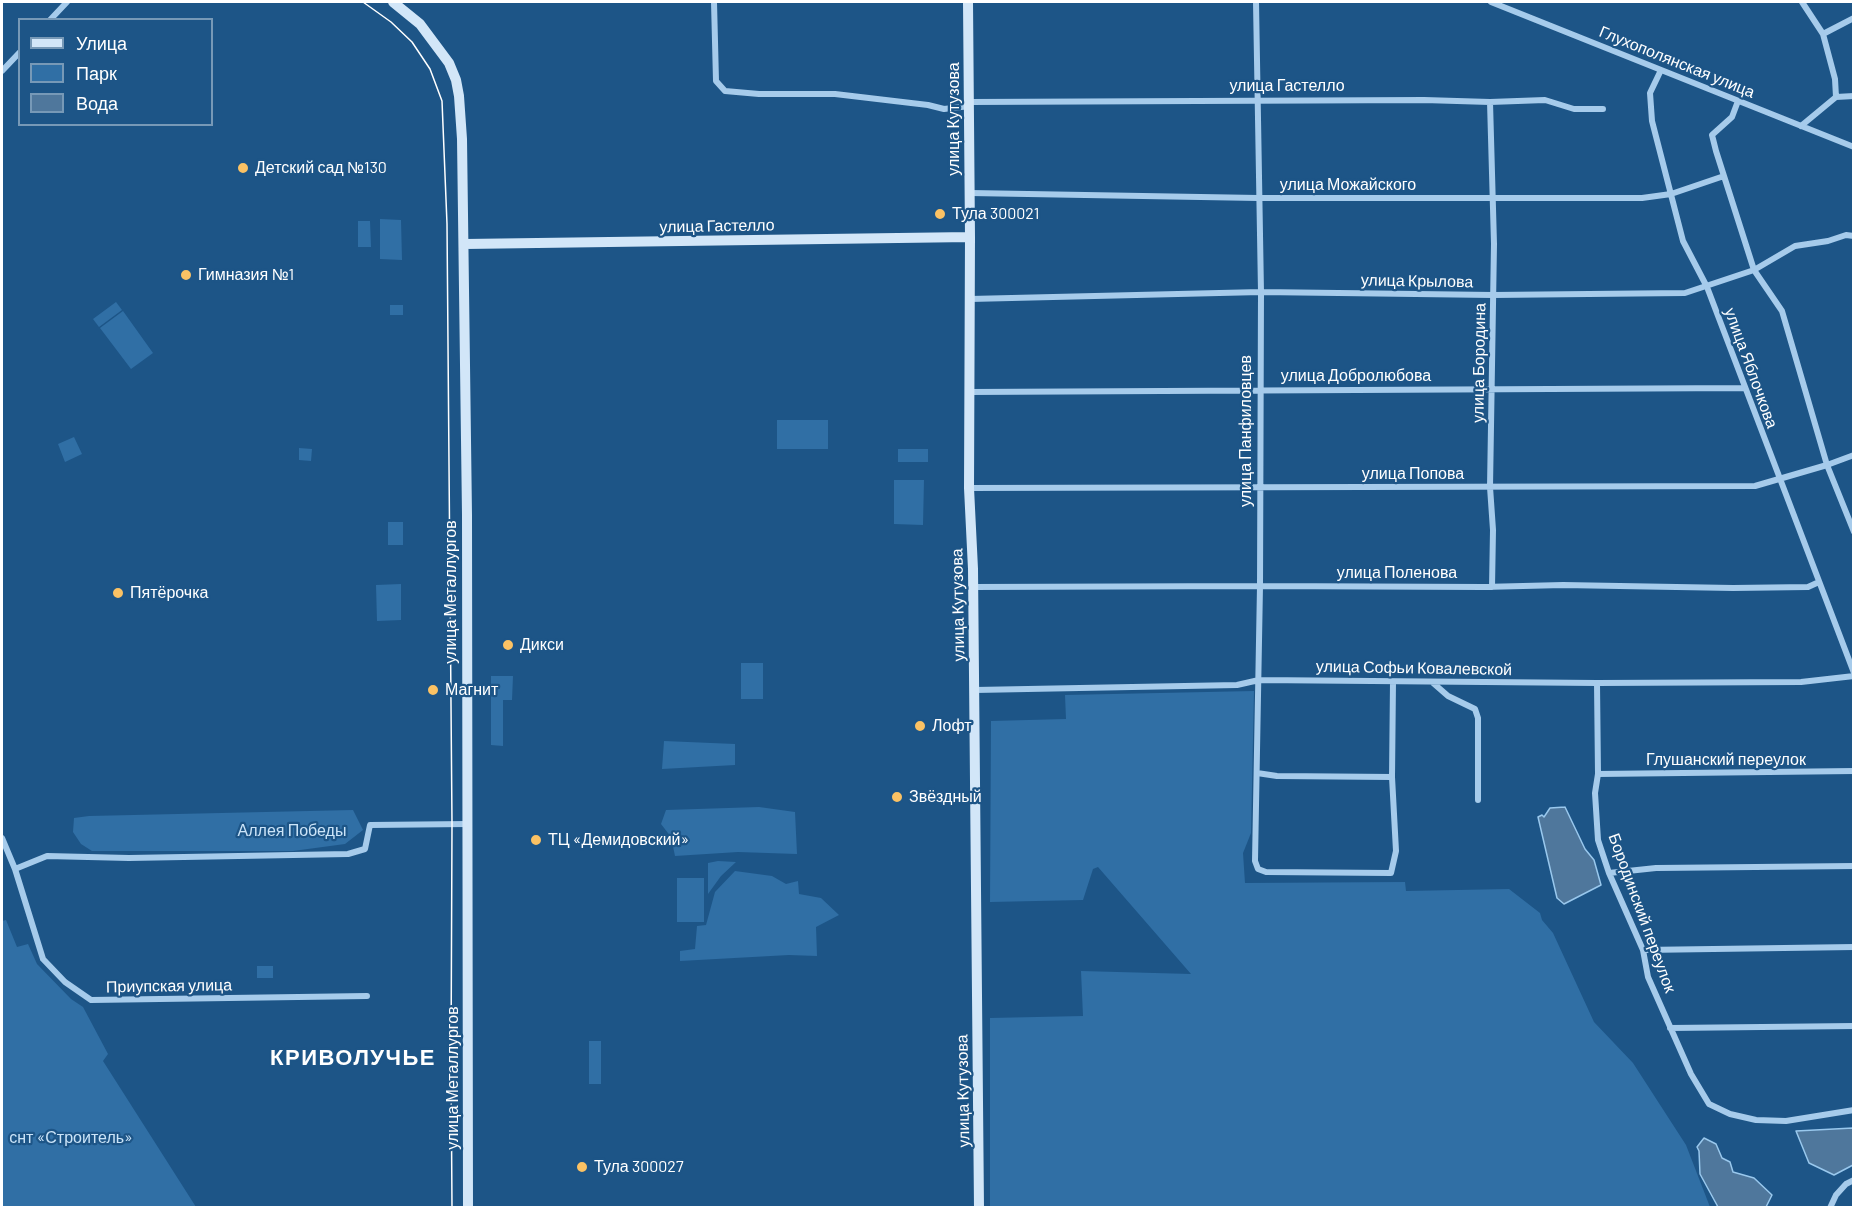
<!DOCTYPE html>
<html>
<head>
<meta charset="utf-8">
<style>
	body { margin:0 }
	#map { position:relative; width:1855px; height:1209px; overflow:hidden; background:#1d5587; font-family:Barlow,sans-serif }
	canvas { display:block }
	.frame { position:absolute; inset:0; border:3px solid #fff; pointer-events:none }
	.legend { position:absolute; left:18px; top:18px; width:195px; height:108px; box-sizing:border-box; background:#1d5587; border:2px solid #7799b7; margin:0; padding:8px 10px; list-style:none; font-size:18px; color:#fff }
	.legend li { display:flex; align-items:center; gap:12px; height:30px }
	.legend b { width:30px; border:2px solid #7799b7 }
</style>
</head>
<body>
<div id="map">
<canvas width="1855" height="1209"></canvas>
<div class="frame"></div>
<ul class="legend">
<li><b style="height:8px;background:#d2e6f8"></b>Улица</li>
<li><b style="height:16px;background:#306fa5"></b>Парк</li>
<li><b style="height:16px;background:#4f779c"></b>Вода</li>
</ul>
</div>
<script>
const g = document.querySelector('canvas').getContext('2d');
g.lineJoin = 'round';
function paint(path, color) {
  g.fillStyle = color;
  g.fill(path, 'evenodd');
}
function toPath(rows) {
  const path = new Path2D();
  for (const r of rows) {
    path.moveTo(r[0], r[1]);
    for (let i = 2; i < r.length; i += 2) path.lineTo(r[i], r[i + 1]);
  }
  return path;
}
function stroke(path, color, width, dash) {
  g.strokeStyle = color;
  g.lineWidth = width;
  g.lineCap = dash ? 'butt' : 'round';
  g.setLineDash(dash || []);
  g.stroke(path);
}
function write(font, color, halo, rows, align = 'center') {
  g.font = font + ' Barlow,sans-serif';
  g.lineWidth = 4.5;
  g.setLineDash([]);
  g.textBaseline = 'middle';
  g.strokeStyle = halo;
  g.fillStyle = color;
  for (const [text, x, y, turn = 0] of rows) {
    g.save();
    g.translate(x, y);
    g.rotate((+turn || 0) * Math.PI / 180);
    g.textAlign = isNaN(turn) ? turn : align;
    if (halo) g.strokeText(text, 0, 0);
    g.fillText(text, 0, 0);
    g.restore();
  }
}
const green = toPath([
	[380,219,401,220,402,260,380,259],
	[358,221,370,221,371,247,358,247],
	[116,302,122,310,99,327,93,319],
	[390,305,403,305,403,315,390,315],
	[123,311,153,353,131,369,100,328],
	[777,420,828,420,828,449,777,449],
	[74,437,82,454,65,462,58,444],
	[299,448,312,449,311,461,299,460],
	[898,449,928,449,928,462,898,462],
	[894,480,924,480,923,525,894,524],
	[388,522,403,522,403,545,388,545],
	[401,584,401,620,377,621,376,585],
	[741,663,763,663,763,699,741,699],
	[491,676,513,676,512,700,503,700,503,746,491,745],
	[1254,691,1251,833,1243,853,1245,883,1405,882,1406,891,1509,889,1540,913,1542,920,1553,933,1594,1022,1633,1063,1686,1145,1710,1207,990,1207,990,1018,1083,1016,1081,971,1191,974,1098,867,1093,869,1083,900,990,902,991,721,1066,719,1065,695],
	[664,741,735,744,735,765,662,769],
	[759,807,795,812,797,854,738,852,675,856,671,837,661,824,666,810],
	[353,810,363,830,345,844,293,851,92,851,81,844,73,832,74,818,89,816],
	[718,861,736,862,721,876,708,894,708,863],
	[735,871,772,876,786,884,798,881,799,894,821,898,839,915,816,927,817,956,789,955,680,961,680,951,695,949,697,926,706,925,715,892],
	[677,878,704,878,704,922,677,922],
	[6,920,17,947,28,944,37,964,71,999,83,1007,108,1054,103,1061,196,1207,2,1207,2,921],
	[257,966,273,966,273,978,257,978],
	[589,1041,601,1041,601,1084,589,1084]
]);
const water = toPath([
	[1565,807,1585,849,1594,860,1601,885,1564,904,1557,898,1538,817,1542,815,1544,817,1550,808,1565,807],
	[1853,1128,1853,1165,1834,1175,1809,1163,1796,1131,1853,1128],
	[1704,1138,1716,1144,1722,1158,1730,1162,1733,1172,1754,1178,1772,1195,1766,1207,1718,1207,1700,1174,1699,1151,1697,1147,1704,1138]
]);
const street = toPath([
	[714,2,716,81,725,91,759,94,835,94,928,105,944,109,970,106],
	[1256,2,1261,292,1260,586,1255,861,1258,869,1266,872,1391,873,1396,851,1392,777,1393,682],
	[1491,2,1854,147],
	[1802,2,1823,34,1835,79,1836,97],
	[50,20,67,2],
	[1823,34,1854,18],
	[1661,70,1650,93,1652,121,1683,241,1707,287,1854,673],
	[2,71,20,52],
	[1738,101,1732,117,1712,135,1716,151,1754,270,1782,311,1827,465,1854,532],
	[970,102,1424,100,1490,102,1545,100,1574,109,1603,109],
	[1490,102,1494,244,1490,487,1493,530,1492,587],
	[1801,126,1836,97,1854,96],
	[970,193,1258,198,1642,198,1671,194,1724,176],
	[970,299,1261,292,1493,295,1685,293,1754,270,1795,246,1828,241,1846,235,1854,236],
	[969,392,1744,388],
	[969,488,1755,486,1827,465,1854,455],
	[973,587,1260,586,1483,587,1563,585,1733,588,1808,587,1819,582],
	[1432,682,1448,696,1475,709,1478,718,1478,800],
	[1597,683,1598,774,1595,793,1598,840,1609,873,1643,950,1648,977,1691,1074,1709,1104,1730,1114,1756,1120,1786,1121,1854,1110],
	[975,690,1237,685,1259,680,1597,683,1801,682,1854,676],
	[1257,773,1277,776,1392,777],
	[1598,774,1854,771],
	[2,838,15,869,43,959,65,982,91,1000,367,996],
	[15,869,47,856,129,858,348,854,365,849,370,825,468,824],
	[1609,873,1656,868,1854,866],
	[1643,950,1854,947],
	[1670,1028,1854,1026],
	[1830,1208,1836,1195,1846,1184,1854,1180]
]);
const secondary = toPath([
	[393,2,420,24,449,63,456,80,459,96,462,139,467,515,468,1208],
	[968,2,970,237,969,488,973,569,979,1208],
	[465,244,970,237]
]);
const tram = toPath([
	[363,2,391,22,412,42,430,69,442,101,447,224,452,824,451,1059,452,1208]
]);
const markers = [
	[243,168,6,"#fbc264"],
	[940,214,6,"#fbc264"],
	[186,275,6,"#fbc264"],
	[118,593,6,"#fbc264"],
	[508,645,6,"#fbc264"],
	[433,690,6,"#fbc264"],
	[920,726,6,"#fbc264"],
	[897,797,6,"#fbc264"],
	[536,840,6,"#fbc264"],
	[582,1167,6,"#fbc264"]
];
const streetNames = [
	["Глухополянская улица",1677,62,22],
	["улица Гастелло",1287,86],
	["улица Кутузова",954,119,-90],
	["улица Можайского",1348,185],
	["улица Гастелло",717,226,-1],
	["улица Крылова",1417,281,1],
	["улица Бородина",1479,363,-89],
	["улица Яблочкова",1751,368,70],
	["улица Добролюбова",1356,376],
	["улица Панфиловцев",1246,431,-90],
	["улица Попова",1413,474],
	["улица Поленова",1397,573],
	["улица Металлургов",451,592,-90],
	["улица Кутузова",958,605,-91],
	["улица Софьи Ковалевской",1414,668,1],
	["Глушанский переулок",1726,760],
	["Бородинский переулок",1642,913,70],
	["Приупская улица",169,986,-1],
	["улица Металлургов",453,1078,-90],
	["улица Кутузова",963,1091,-91]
];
const poiNames = [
	["Детский сад №130",255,168],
	["Тула 300021",952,214],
	["Гимназия №1",198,275],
	["Пятёрочка",130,593],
	["Дикси",520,645],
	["Магнит",445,690],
	["Лофт",932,726],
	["Звёздный",909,797],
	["ТЦ «Демидовский»",548,840],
	["Тула 300027",594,1167]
];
const parkNames = [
	["Аллея Победы",292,831],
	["снт «Строитель»",71,1138]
];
const districtNames = [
	["КРИВОЛУЧЬЕ",353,1058]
];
paint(green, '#306fa5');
paint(water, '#4f779c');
stroke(water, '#99c8ed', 1.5);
stroke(street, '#a6cbeb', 6);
stroke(secondary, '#d2e6f8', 10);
stroke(tram, '#fff', 1.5);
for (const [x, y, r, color] of markers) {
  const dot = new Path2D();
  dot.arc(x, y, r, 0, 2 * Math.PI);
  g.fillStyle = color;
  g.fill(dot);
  stroke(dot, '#1d5587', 2);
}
write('16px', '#fff', '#1d5587', streetNames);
write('16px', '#fff', '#1d5587', poiNames, 'left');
write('16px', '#cbe4f8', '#1d5587', parkNames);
g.letterSpacing = '1.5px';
write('bold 22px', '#fff', '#1d5587', districtNames);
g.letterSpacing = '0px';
</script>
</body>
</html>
